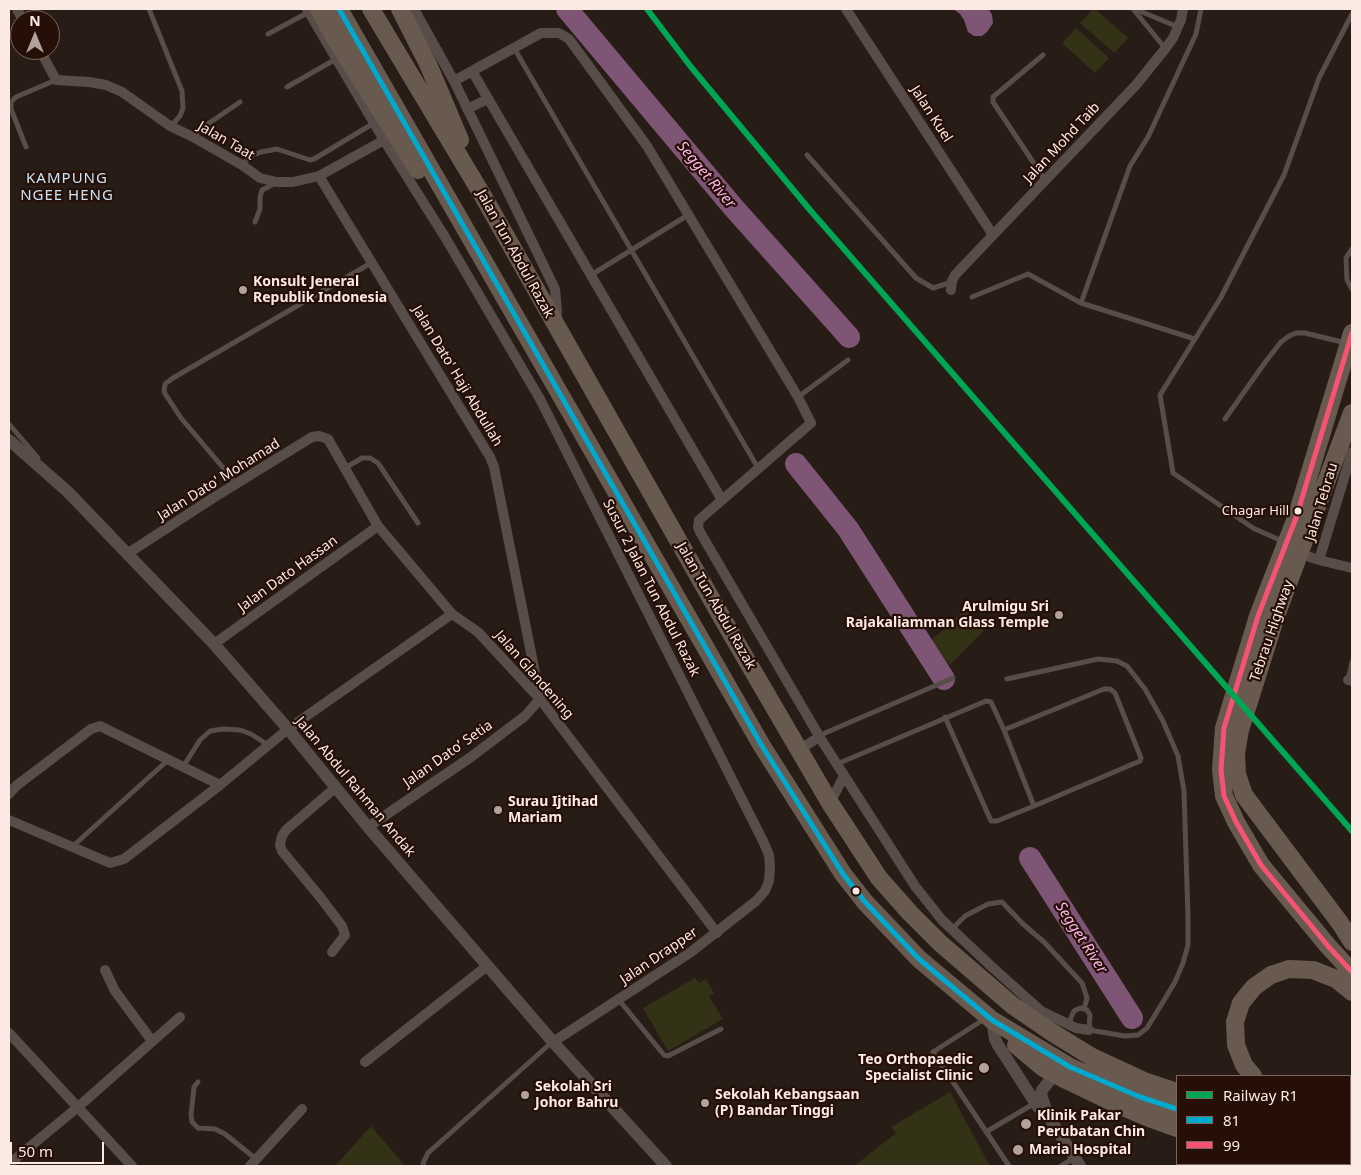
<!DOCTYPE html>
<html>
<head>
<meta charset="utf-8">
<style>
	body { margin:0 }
	#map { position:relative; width:1361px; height:1175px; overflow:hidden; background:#281c17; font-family:"Noto Sans",sans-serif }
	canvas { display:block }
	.frame { position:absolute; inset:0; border:10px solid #fbeae4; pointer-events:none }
	.legend { position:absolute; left:1176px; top:1075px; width:175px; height:90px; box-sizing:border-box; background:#250f06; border:1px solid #7b675f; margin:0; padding:6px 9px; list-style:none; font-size:15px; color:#fbeae4 }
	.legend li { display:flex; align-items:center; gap:10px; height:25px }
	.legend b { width:25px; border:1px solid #7b675f }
	.north { position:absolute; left:10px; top:10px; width:50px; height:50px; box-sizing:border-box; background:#250f06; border:1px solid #7b675f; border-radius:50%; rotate:0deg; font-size:14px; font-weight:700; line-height:20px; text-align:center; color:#fbeae4 }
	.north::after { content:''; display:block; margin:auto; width:18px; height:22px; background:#b1a29c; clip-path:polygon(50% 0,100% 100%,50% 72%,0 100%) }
	.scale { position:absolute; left:10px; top:1142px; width:94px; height:22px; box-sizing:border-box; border:2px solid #fbeae4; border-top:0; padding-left:6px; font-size:15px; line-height:18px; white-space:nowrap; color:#fbeae4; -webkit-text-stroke:4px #250f06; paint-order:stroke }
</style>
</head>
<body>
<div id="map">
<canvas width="1361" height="1175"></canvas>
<div class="frame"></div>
<ul class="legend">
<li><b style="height:6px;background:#00a651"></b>Railway R1</li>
<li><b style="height:6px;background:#00a9ce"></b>81</li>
<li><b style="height:6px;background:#f65372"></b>99</li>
</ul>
<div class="north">N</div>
<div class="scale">50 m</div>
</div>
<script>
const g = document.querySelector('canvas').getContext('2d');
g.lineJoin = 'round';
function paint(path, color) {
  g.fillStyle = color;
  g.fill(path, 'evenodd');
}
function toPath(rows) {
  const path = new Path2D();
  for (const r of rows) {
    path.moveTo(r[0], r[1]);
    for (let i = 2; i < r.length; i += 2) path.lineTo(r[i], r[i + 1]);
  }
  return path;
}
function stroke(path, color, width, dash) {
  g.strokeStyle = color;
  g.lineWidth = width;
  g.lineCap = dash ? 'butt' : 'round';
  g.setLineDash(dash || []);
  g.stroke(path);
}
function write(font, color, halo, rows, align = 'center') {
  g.font = font + ' "Noto Sans",sans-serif';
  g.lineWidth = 4.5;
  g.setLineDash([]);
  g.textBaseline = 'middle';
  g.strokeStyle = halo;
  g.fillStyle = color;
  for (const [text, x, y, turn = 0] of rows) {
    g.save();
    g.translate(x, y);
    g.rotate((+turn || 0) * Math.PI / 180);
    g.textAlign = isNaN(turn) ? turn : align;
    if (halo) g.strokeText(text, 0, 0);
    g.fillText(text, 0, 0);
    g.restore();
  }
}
const green = toPath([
	[1093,9,1095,9,1128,38,1114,53,1080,23],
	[1076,28,1109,58,1095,73,1062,43],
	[965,610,986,628,950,665,926,645],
	[695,978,699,983,706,979,714,993,709,996,723,1019,668,1051,643,1008],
	[950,1092,990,1166,854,1166,896,1133,891,1127],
	[371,1126,405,1166,335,1166]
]);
const water = toPath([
	[953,9,988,9,990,11,992,15,993,23,987,32,982,36,974,36,968,32,964,20,960,14]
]);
const river = toPath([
	[567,9,733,207,849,337],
	[796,464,848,529,944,679],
	[1030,858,1132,1018],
	[1263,1164,1269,1166]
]);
const service = toPath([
	[149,9,182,91,183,108,180,116,171,126],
	[1133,9,1165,48],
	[1135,9,1178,27],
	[268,34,309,12],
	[514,48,758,468],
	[1043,55,993,97,993,102,1045,180],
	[287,87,336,59],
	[193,137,199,130,240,102],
	[26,147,11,109,11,102,16,97,56,80],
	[807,155,916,278,933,288,952,282],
	[242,165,251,156,261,152,277,149,310,160,314,159,374,123],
	[255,222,260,209,260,197,262,190,276,183],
	[1352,249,1346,258,1347,280,1352,289],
	[591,275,688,215],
	[972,297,1028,274,1081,303,1195,339],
	[1081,303,1130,166,1148,137,1196,34,1201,9],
	[798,397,848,360],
	[1225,419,1266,361,1281,342,1289,336,1296,333,1305,333,1346,343],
	[9,424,38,458],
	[345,468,362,458,370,458,378,463,418,523],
	[236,483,181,418,164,392,165,384,173,378,371,263],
	[1284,542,1253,528,1173,473,1160,395,1220,299,1284,175,1319,78,1352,14],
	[1007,679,1098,659,1117,661,1127,666,1145,689,1163,721,1178,756,1184,791,1188,917,1188,945,1183,963,1175,982,1155,1015,1147,1028,1138,1035,1125,1036,1089,1030,1090,1015,1087,1010,1084,1009,1080,1008,1074,1011,1068,1025],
	[1348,680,1352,662],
	[945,717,991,821,997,821,1034,806,1140,761,1141,758,1115,693,1110,689,1104,689,1004,730],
	[819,737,825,733,953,678],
	[837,764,986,701,991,702,1004,730,1034,806],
	[183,767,200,740,210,731,223,729,240,730,251,734,268,745],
	[73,846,168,760],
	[952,929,965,916,988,904,1002,902,1023,924,1044,942,1082,983,1087,998,1084,1009],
	[619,1000,664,1055,668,1056,721,1029],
	[986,1018,933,1052,1009,1166],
	[198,1082,194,1087,191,1115,192,1122,198,1128,215,1129,225,1134,256,1159],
	[986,1132,1035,1103],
	[1208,1164,1217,1166],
	[424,1166,423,1163,428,1153,552,1042],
	[1061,1166,1074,1158]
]);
const minor = toPath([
	[17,9,23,20],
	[307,9,384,140,445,237,540,399,763,841,769,855,770,867,769,881,765,891,756,901,691,952,553,1042],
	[414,9,454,81,555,289,557,311,556,322],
	[846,9,993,235],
	[40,50,56,80,89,82,106,85,122,92,170,126,193,137,242,165,260,178,277,182,293,182,319,176,384,140],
	[472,71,722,500],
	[454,81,541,33,559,33,569,39,647,146,798,397,811,423,699,520,698,527,700,532,822,741,915,886,942,920,992,967,1041,1011,1076,1028,1089,1030],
	[467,109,488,99],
	[319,176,490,457,494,467,540,698],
	[951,290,952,281,955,275,1136,85,1165,49,1173,38,1181,20,1183,9],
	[127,554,213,498,312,437,319,436,328,439,378,526,452,614,478,632,540,699,717,933],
	[1310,557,1319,560,1352,568],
	[1319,560,1352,452],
	[214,644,378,526],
	[1348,680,1352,681],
	[799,750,819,737],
	[9,794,16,786,91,729,100,726,220,785],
	[830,803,844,776],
	[9,820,110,863,124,859,220,785,288,729,452,614],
	[368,827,471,757,525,716,540,699],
	[332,952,345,935,342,926,320,897,282,851,280,845,282,836,286,830,335,788],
	[105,970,115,991,152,1041],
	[9,1033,132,1166],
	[365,1062,487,966],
	[9,1164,78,1107,180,1017],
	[250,1166,302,1109]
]);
const tertiary = toPath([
	[9,440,68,492,214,644,288,729,368,827,553,1042,666,1166],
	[992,1020,995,1039,998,1045,1038,1107,1047,1114,1080,1166],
	[1046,1110,1041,1094,1042,1090,1055,1074]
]);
const trunk = toPath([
	[319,9,336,40,418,170],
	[339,9,762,746,843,874,865,902,919,959,992,1020,1070,1067,1140,1097,1177,1109],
	[371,9,483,196,725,623,830,803,879,878,910,913,940,943,1012,1005,1053,1033,1092,1057,1144,1081,1177,1092],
	[400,9,428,64,460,140],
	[1352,333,1296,518,1258,616,1224,728,1221,770,1224,796,1236,822,1261,865,1328,946,1352,972],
	[1352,413,1277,613,1240,730,1236,753,1237,774,1244,795,1340,923,1352,942],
	[1016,1045,1042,1067,1066,1080,1116,1104,1149,1118,1177,1128],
	[1253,1076,1244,1065,1236,1045,1235,1022,1241,1003,1254,987,1271,975,1289,969,1313,970,1336,979,1352,992],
	[1350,1113,1352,1114],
	[1350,1136,1352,1136],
	[1320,1164,1326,1166]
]);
const bus1 = toPath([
	[339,9,762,746,843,874,865,902,919,959,992,1020,1070,1067,1140,1097,1177,1109]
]);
const bus2 = toPath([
	[1352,333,1296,518,1258,616,1224,728,1221,770,1224,796,1236,822,1261,865,1328,946,1352,972]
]);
const rail1 = toPath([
	[647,9,691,67,810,210,1352,831]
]);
const markers = [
	[243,290,5,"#b1a29c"],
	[1298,511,4.5,"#fbeae4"],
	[1059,615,5,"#b1a29c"],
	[498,810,5,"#b1a29c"],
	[856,891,4.5,"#fbeae4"],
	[984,1068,6,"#b1a29c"],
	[525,1095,5,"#b1a29c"],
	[705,1103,5,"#b1a29c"],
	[1026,1124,6,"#b1a29c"],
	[1018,1150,6,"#b1a29c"]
];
const busNames = [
	["Chagar Hill",1289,511]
];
const streetNames = [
	["Jalan Kuel",931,114,57],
	["Jalan Taat",226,141,30],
	["Jalan Mohd Taib",1062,143,-47],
	["Jalan Tun Abdul Razak",515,254,61],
	["Jalan Dato' Haji Abdullah",457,376,59],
	["Jalan Dato' Mohamad",219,480,-32],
	["Jalan Tebrau",1322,502,-73],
	["Jalan Dato Hassan",288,574,-36],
	["Susur 2 Jalan Tun Abdul Razak",651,588,63],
	["Jalan Tun Abdul Razak",716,606,60],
	["Tebrau Highway",1272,631,-71],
	["Jalan Glandening",534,675,49],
	["Jalan Dato’ Setia",448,754,-35],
	["Jalan Abdul Rahman Andak",355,787,50],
	["Jalan Drapper",659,956,-34]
];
const poiNames = [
	["Konsult Jeneral",253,282],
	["Republik Indonesia",253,298],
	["Arulmigu Sri",1049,607,"right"],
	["Rajakaliamman Glass Temple",1049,623,"right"],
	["Surau Ijtihad",508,802],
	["Mariam",508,818],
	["Teo Orthopaedic",973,1060,"right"],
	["Specialist Clinic",973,1076,"right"],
	["Sekolah Sri",535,1087],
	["Johor Bahru",535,1103],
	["Sekolah Kebangsaan",715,1095],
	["(P) Bandar Tinggi",715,1111],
	["Klinik Pakar",1037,1116],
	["Perubatan Chin",1037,1132],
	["Maria Hospital",1029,1150]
];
const waterNames = [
	["Segget River",706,175,50],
	["Segget River",1081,938,57]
];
const neighbourhoodNames = [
	["KAMPUNG",67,179],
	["NGEE HENG",67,196]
];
paint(green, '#333116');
paint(water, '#7e5574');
stroke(river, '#7e5574', 22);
stroke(service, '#584d49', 5);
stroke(minor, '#584d49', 10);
stroke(tertiary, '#584d49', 12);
stroke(trunk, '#685a4f', 18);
stroke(bus1, '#00a9ce', 5);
stroke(bus2, '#f65372', 5);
stroke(rail1, '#00a651', 6);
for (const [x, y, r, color] of markers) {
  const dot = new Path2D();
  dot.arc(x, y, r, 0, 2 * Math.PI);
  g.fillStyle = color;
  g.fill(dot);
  stroke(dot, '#250f06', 2);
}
write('13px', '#fbeae4', '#250f06', busNames, 'right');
write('14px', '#fbeae4', '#250f06', streetNames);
write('bold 14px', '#fbeae4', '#250f06', poiNames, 'left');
write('italic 15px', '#fcb6eb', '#250f06', waterNames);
g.letterSpacing = '1px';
write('15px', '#c7e3f6', '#250f06', neighbourhoodNames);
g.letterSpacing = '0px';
</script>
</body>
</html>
